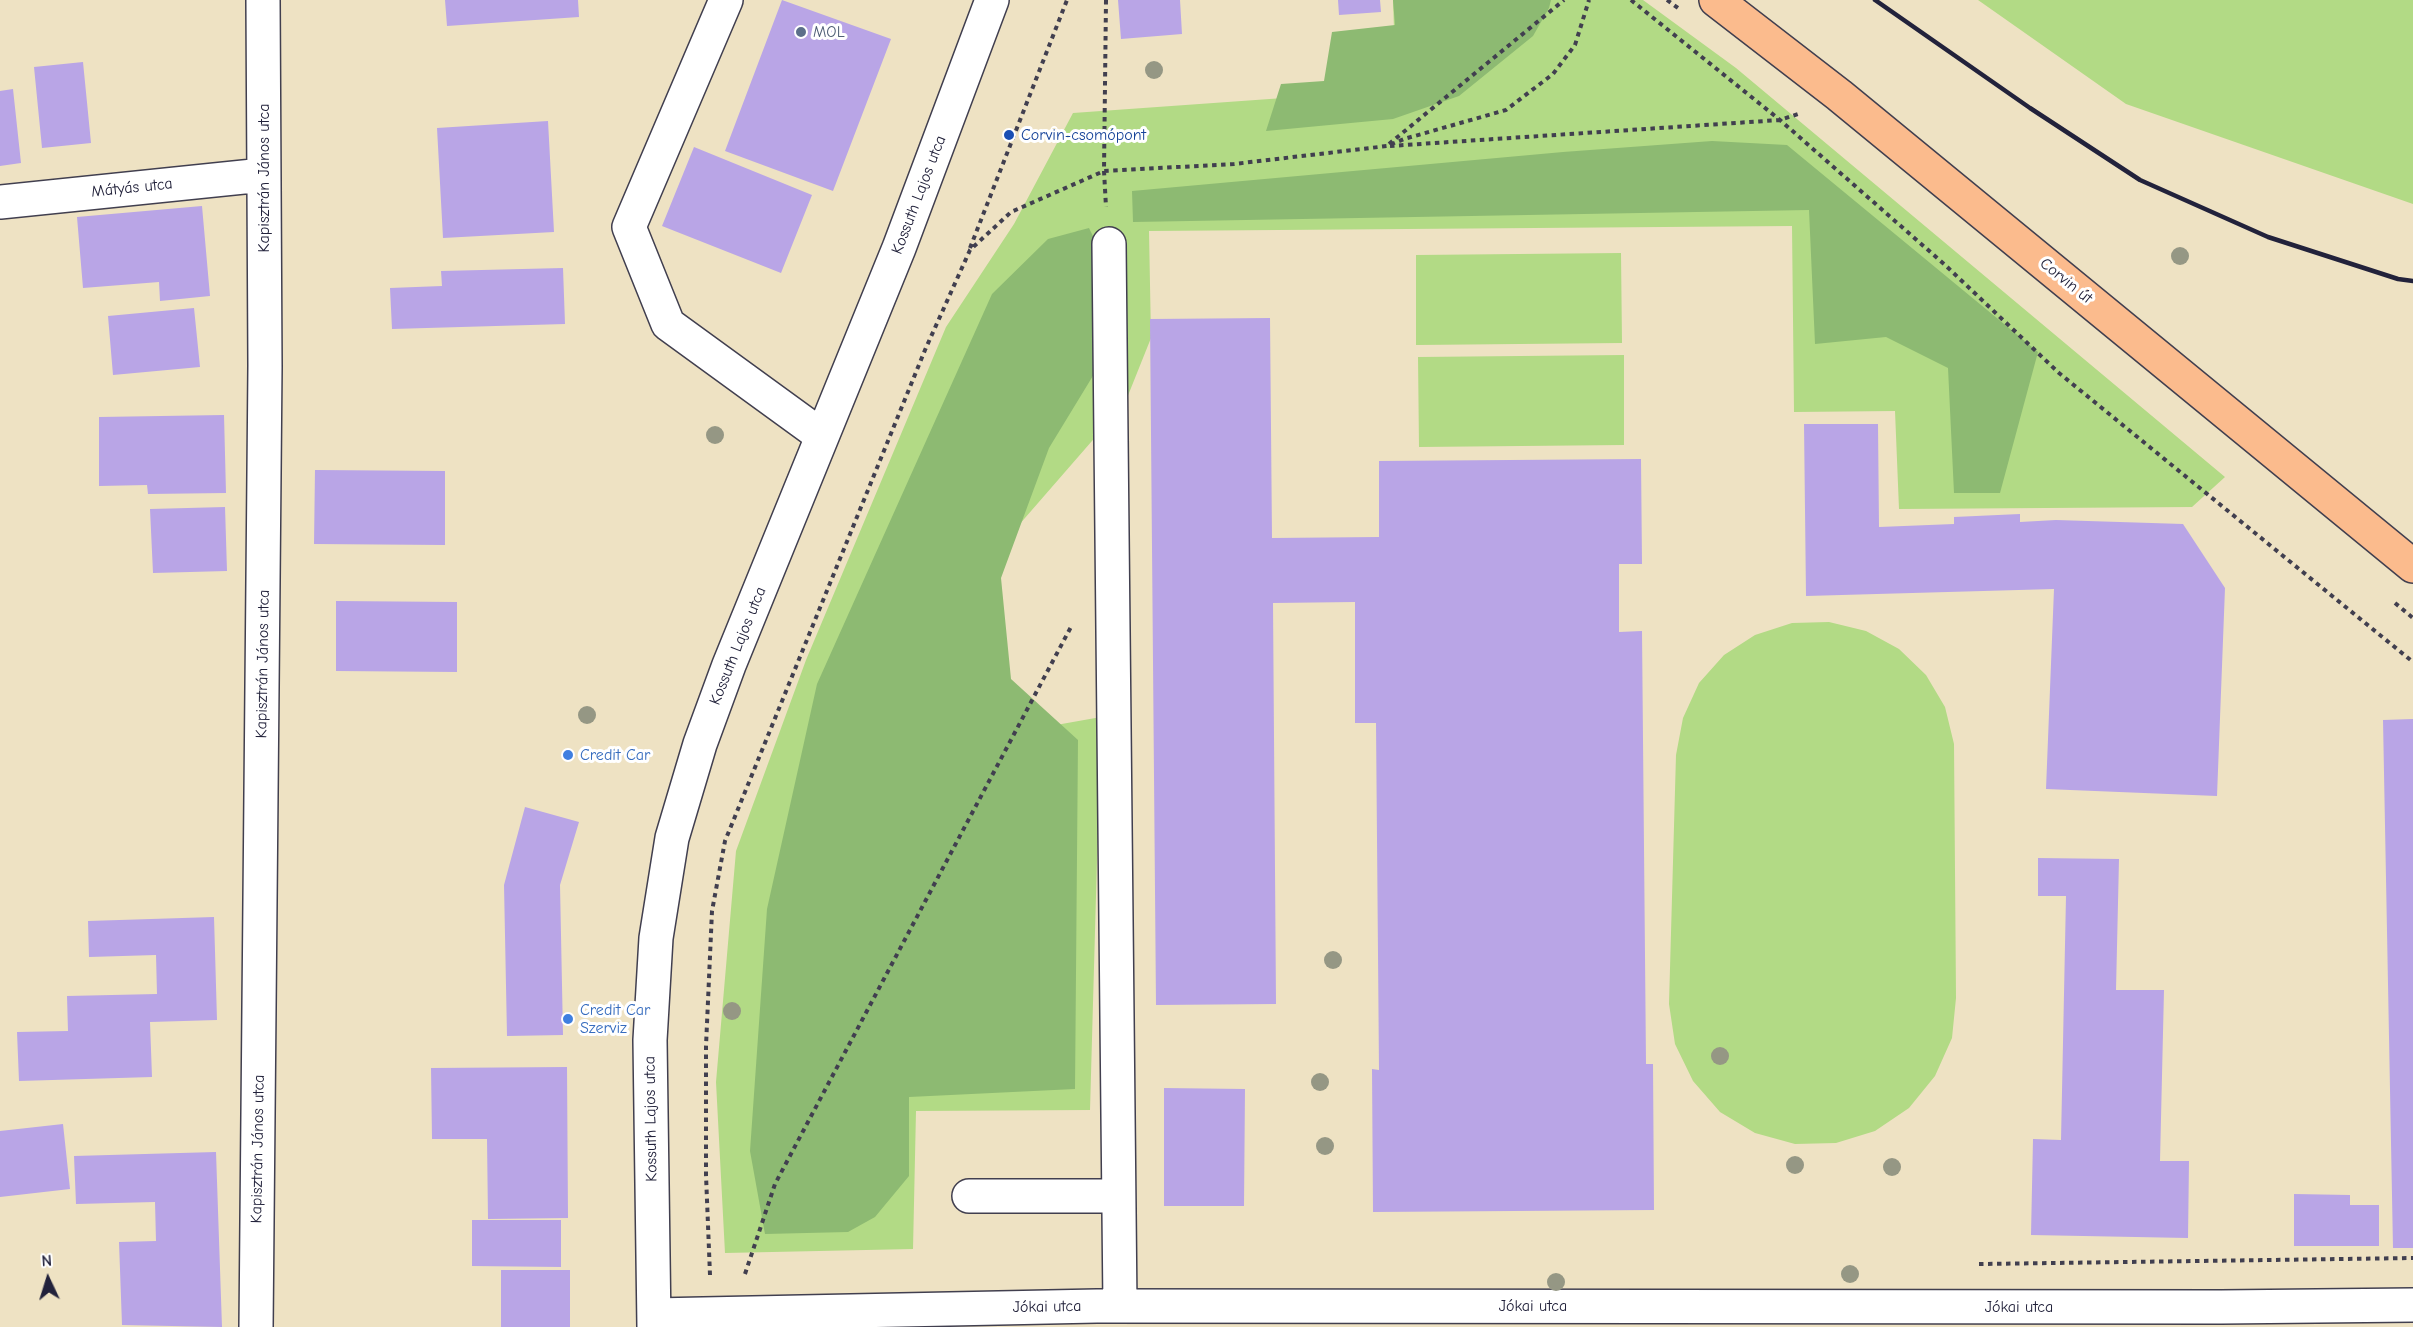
<!DOCTYPE html>
<html>
<head>
<meta charset="utf-8">
<style>
	body { margin:0 }
	#map { position:relative; width:2413px; height:1327px; overflow:hidden; background:#eee2c3; font-family:"Comic Neue",sans-serif }
	canvas { display:block }
	.north { position:absolute; left:18px; top:1249px; width:60px; height:60px; -webkit-text-stroke:4px #fff; paint-order:stroke; rotate:356deg; font-size:16px; font-weight:700; line-height:24px; text-align:center; color:#22223b }
	.north::after { content:''; display:block; margin:auto; width:21px; height:27px; background:#22223b; clip-path:polygon(50% 0,100% 100%,50% 72%,0 100%) }
</style>
</head>
<body>
<div id="map">
<canvas width="2413" height="1327"></canvas>
<div class="north">N</div>
</div>
<script>
const g = document.querySelector('canvas').getContext('2d');
g.lineJoin = 'round';
function paint(path, color) {
  g.fillStyle = color;
  g.fill(path, 'evenodd');
}
function toPath(rows) {
  const path = new Path2D();
  for (const r of rows) {
    path.moveTo(r[0], r[1]);
    for (let i = 2; i < r.length; i += 2) path.lineTo(r[i], r[i + 1]);
  }
  return path;
}
function stroke(path, color, width, dash) {
  g.strokeStyle = color;
  g.lineWidth = width;
  g.lineCap = dash ? 'butt' : 'round';
  g.setLineDash(dash || []);
  g.stroke(path);
}
function write(font, color, halo, rows, align = 'center') {
  g.font = font + ' "Comic Neue",sans-serif';
  g.lineWidth = 6;
  g.setLineDash([]);
  g.textBaseline = 'middle';
  g.strokeStyle = halo;
  g.fillStyle = color;
  for (const [text, x, y, turn = 0] of rows) {
    g.save();
    g.translate(x, y);
    g.rotate((+turn || 0) * Math.PI / 180);
    g.textAlign = isNaN(turn) ? turn : align;
    if (halo) g.strokeText(text, 0, 0);
    g.fillText(text, 0, 0);
    g.restore();
  }
}
const green = toPath([
	[1393,0,1643,0,1736,68,2225,477,2192,507,1899,509,1895,411,1794,412,1792,226,1149,231,1151,338,1125,403,958,595,983,738,1101,717,1090,1110,916,1111,913,1249,725,1253,716,1082,736,851,806,660,946,327,1014,224,1073,113,1396,90],
	[1978,0,2413,0,2413,204,2126,104],
	[1621,253,1622,343,1416,345,1416,255],
	[1624,355,1624,445,1419,447,1418,357],
	[1829,622,1866,631,1899,649,1926,675,1945,707,1954,744,1956,998,1952,1038,1935,1076,1909,1108,1875,1131,1836,1143,1795,1144,1755,1133,1720,1112,1693,1081,1675,1044,1669,1004,1676,755,1683,718,1699,683,1724,655,1755,635,1792,623]
]);
const forest = toPath([
	[1393,0,1551,0,1549,8,1533,36,1459,96,1393,119,1266,131,1281,84,1324,81,1332,32,1395,25],
	[1712,141,1787,145,2038,352,2000,493,1954,493,1948,368,1886,337,1815,344,1809,210,1133,222,1132,191,1563,152],
	[1089,228,1103,257,1102,361,1049,448,1001,578,1011,679,1078,740,1075,1089,909,1097,909,1176,875,1217,848,1232,765,1234,750,1151,767,909,817,684,992,294,1048,239]
]);
const building = toPath([
	[445,0,578,0,579,17,447,26],
	[782,0,891,39,833,191,725,151],
	[1118,0,1180,0,1182,34,1121,39],
	[1338,0,1380,0,1381,12,1339,15],
	[83,62,91,143,42,148,34,67],
	[13,89,21,163,0,166,0,91],
	[548,121,554,232,443,238,437,128],
	[694,147,812,195,781,273,662,226],
	[202,206,210,296,160,301,159,282,83,288,77,217],
	[563,268,565,324,392,329,390,288,442,286,441,271],
	[194,308,200,367,113,375,108,316],
	[1270,318,1272,538,1379,537,1379,461,1641,459,1642,564,1619,564,1619,632,1642,631,1646,1064,1653,1064,1654,1210,1373,1212,1372,1069,1379,1070,1376,723,1355,723,1355,602,1273,603,1276,1004,1156,1005,1150,319],
	[224,415,226,493,148,494,147,485,99,486,99,417],
	[1804,424,1878,424,1879,527,1954,524,1954,517,2020,514,2020,522,2056,520,2183,524,2225,588,2217,796,2046,789,2054,589,1806,596],
	[315,470,445,471,445,545,314,544],
	[225,507,227,571,153,573,150,509],
	[336,601,457,602,457,672,336,671],
	[2413,719,2413,1248,2393,1248,2383,720],
	[525,807,579,822,560,885,563,1035,507,1036,504,885],
	[2038,858,2119,859,2116,990,2164,990,2160,1161,2189,1161,2188,1238,2031,1235,2033,1139,2061,1140,2066,896,2038,896],
	[214,917,217,1020,150,1022,152,1077,19,1081,17,1032,68,1031,67,996,157,994,156,955,89,957,88,921],
	[567,1067,568,1218,488,1219,487,1139,432,1139,431,1068],
	[1164,1088,1245,1089,1244,1206,1164,1206],
	[63,1124,70,1189,0,1197,0,1131],
	[216,1152,222,1327,122,1325,119,1242,156,1241,155,1202,76,1204,74,1156],
	[2294,1194,2350,1195,2350,1205,2379,1205,2379,1246,2294,1246],
	[472,1220,561,1220,561,1267,472,1266],
	[501,1270,570,1270,570,1327,501,1327]
]);
const path = toPath([
	[1106,0,1104,171,1106,207],
	[1631,0,1780,120,1944,264,2059,373,2413,662],
	[1667,0,1678,8],
	[1389,144,1564,0],
	[1390,146,1780,120,1798,114],
	[970,248,1067,0],
	[2395,603,2413,618],
	[1979,1264,2413,1258],
	[745,1274,775,1184,1072,625],
	[710,1275,706,1175,706,1046,712,911,725,841,925,350,970,250,1011,212,1104,171,1234,164,1387,146,1404,139,1506,110,1553,74,1575,45,1589,0]
]);
const minor = toPath([
	[726,0,629,227,668,324,822,436],
	[0,202,263,175],
	[1109,244,1120,1306],
	[969,1196,1118,1196],
	[654,1315,1097,1306,2221,1307,2413,1305],
	[256,1327,265,366,263,0],
	[654,1327,650,1040,656,938,672,838,700,744,729,665,899,248,992,0]
]);
const major = toPath([
	[1716,0,1839,95,2413,566]
]);
const rail = toPath([
	[1875,0,2030,108,2140,180,2268,237,2398,279,2413,281]
]);
const trees = [
	[1154,70],
	[2180,256],
	[715,435],
	[587,715],
	[1333,960],
	[732,1011],
	[1720,1056],
	[1320,1082],
	[1325,1146],
	[1795,1165],
	[1892,1167],
	[1850,1274],
	[1556,1282]
];
const markers = [
	[801,32,6,"#5c6f8a"],
	[1009,135,6,"#1a4fb4"],
	[568,755,6,"#3f7fe0"],
	[568,1019,6,"#3f7fe0"]
];
const serviceNames = [
	["MOL",813,32]
];
const transitNames = [
	["Corvin-csomópont",1021,135]
];
const streetNames = [
	["Kapisztrán János utca",264,178,-90],
	["Mátyás utca",132,188,-6],
	["Kossuth Lajos utca",919,195,-69],
	["Corvin út",2066,281,39],
	["Kossuth Lajos utca",738,646,-68],
	["Kapisztrán János utca",263,664,-89],
	["Kossuth Lajos utca",651,1119,-91],
	["Kapisztrán János utca",258,1149,-89],
	["Jókai utca",1533,1306],
	["Jókai utca",1047,1307,-1],
	["Jókai utca",2019,1307]
];
const shopNames = [
	["Credit Car",580,755],
	["Credit Car",580,1010],
	["Szerviz",580,1028]
];
paint(green, '#b2da85');
paint(forest, '#8dba72');
paint(building, '#b9a5e6');
stroke(minor, '#413f4f', 36);
stroke(major, '#413f4f', 36);
stroke(path, '#413f4f', 4, [4.5, 4.5]);
stroke(minor, '#fff', 33);
stroke(major, '#fbbb8d', 33);
stroke(rail, '#22223b', 4.5);
g.fillStyle = '#959784';
for (const [x, y] of trees) {
  g.beginPath();
  g.arc(x, y, 9, 0, 2 * Math.PI);
  g.fill();
}
for (const [x, y, r, color] of markers) {
  const dot = new Path2D();
  dot.arc(x, y, r, 0, 2 * Math.PI);
  g.fillStyle = color;
  g.fill(dot);
  stroke(dot, '#fff', 2);
}
write('16px', '#4e5e75', '#fff', serviceNames, 'left');
write('16px', '#164399', '#fff', transitNames, 'left');
write('16px', '#22223b', '#fff', streetNames);
write('16px', '#366cbe', '#fff', shopNames, 'left');
</script>
</body>
</html>
